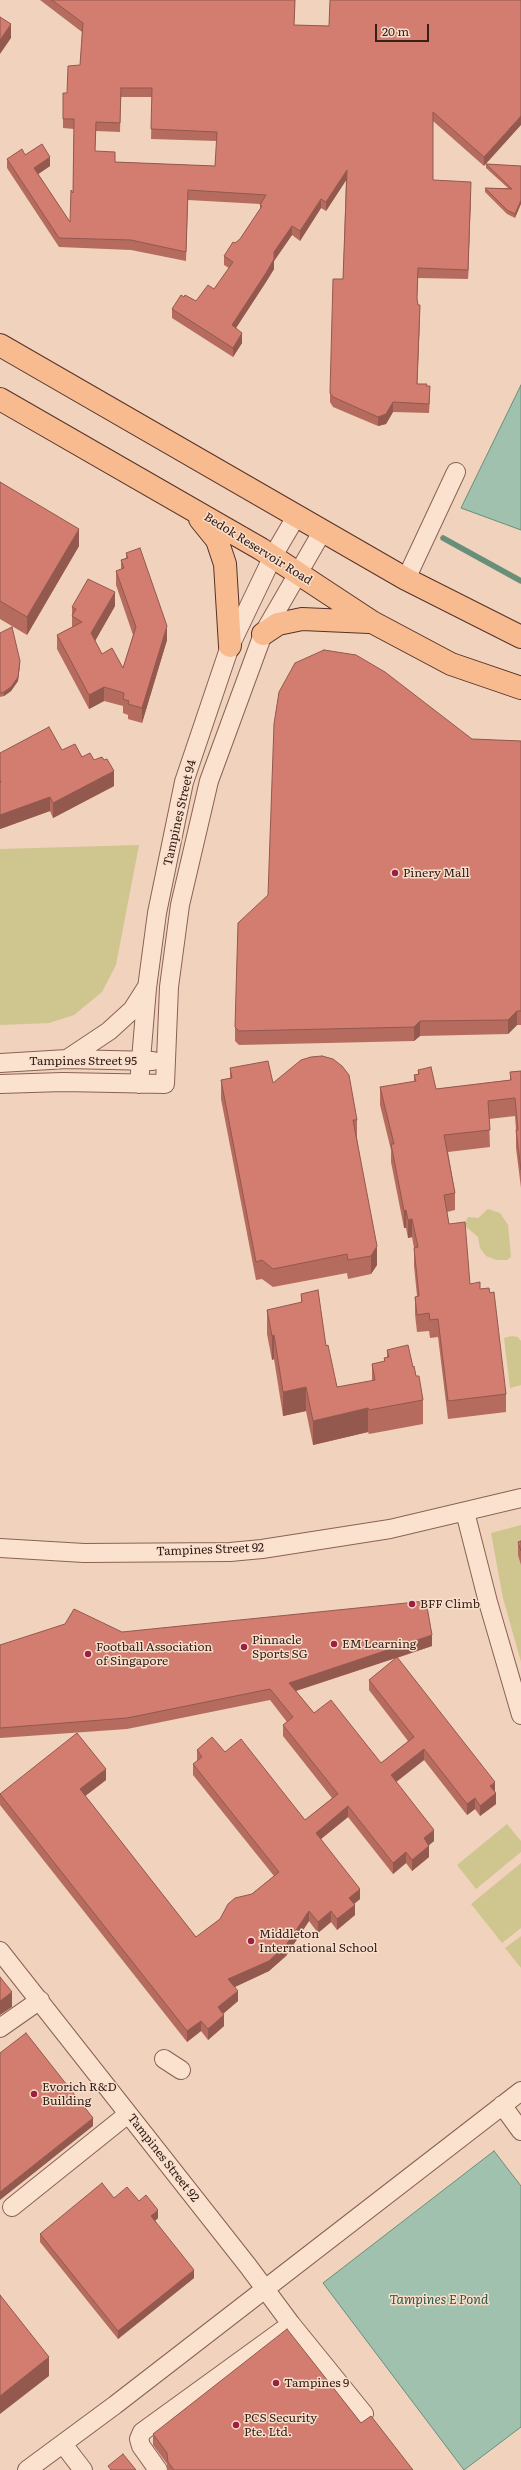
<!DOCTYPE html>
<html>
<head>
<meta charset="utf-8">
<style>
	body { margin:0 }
	#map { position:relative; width:521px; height:2470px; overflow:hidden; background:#f1d2bc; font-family:Literata,serif }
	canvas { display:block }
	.scale { position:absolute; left:375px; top:24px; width:54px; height:18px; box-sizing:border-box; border:2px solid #37201a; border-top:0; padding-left:5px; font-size:12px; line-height:14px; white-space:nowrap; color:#37201a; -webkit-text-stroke:3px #f8dfcc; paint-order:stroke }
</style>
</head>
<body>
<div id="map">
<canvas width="521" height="2470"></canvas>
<div class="scale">20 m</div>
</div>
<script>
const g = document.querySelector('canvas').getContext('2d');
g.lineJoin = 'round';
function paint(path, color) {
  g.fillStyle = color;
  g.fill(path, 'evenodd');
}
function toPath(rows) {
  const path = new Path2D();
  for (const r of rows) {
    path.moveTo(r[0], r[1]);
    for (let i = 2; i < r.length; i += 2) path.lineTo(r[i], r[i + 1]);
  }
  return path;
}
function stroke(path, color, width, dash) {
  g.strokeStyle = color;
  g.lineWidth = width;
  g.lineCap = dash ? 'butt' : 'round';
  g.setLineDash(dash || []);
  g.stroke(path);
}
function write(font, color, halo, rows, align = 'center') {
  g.font = font + ' Literata,serif';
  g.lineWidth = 3;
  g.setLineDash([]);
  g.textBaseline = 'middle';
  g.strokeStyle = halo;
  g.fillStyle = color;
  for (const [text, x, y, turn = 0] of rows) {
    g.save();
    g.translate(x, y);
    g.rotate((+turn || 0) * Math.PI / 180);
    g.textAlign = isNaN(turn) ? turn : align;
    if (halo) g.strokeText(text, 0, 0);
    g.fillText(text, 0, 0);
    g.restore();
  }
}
const green = toPath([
	[139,845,116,965,102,992,74,1015,49,1023,0,1025,0,849],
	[488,1209,500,1213,508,1225,511,1257,507,1260,497,1260,486,1256,480,1248,478,1237,464,1225,468,1217,478,1218],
	[512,1336,518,1337,521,1341,521,1385,510,1388,504,1338],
	[521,1525,521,1662,503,1598,491,1533],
	[507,1824,521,1841,521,1852,476,1889,457,1865],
	[521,1863,521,1928,502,1943,471,1904],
	[521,1936,521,1968,505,1948]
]);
const water = toPath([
	[521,385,521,530,461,508,521,385],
	[494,2151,521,2186,521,2427,464,2470,323,2283,494,2151]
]);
const stream = toPath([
	[443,538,521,581]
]);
const minor = toPath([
	[406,579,456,472],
	[67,1059,109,1031,132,1010,146,988],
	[0,1063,67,1059,153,1061],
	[0,1084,63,1082,165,1084,169,987,180,905,209,781,263,634,322,532],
	[139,1084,147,988,157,913,184,782,230,646,273,556,297,515],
	[465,1512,488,1602,521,1715],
	[0,1548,84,1553,230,1552,262,1549,390,1529,521,1498],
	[0,1951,248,2266,291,2324,364,2414],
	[0,2028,40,2000],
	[164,2059,181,2070],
	[502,2105,521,2131],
	[12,2207,128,2114],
	[63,2444,83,2470],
	[27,2470,115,2405,521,2091],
	[158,2470,141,2446,139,2439,142,2432,291,2324]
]);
const major = toPath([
	[0,345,406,579,521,637],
	[0,399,261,549,372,622,451,664,521,688],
	[200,519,217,540,225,564,230,646],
	[263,634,278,624,302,619,369,622]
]);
const wall = toPath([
	[40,0,295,0,294,25,329,26,521,0,484,166,433,121,433,180,471,191,468,279,418,278,417,301,420,314,417,384,427,386,430,396,429,413,393,412,386,424,378,426,333,407,330,402,330,393,343,279,346,180,326,211,321,208,300,241,292,235,274,261,274,269,266,282,236,328,242,343,233,357,172,318,172,309,184,297,196,301,214,289,229,268,224,265,224,256,240,239,260,209,260,204,188,200,186,261,131,250,59,247,7,168,7,159,25,155,50,166,38,174,70,222,73,193,74,129,63,128,63,93,67,93,80,65,82,32],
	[121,97,152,97,151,139,217,141,215,166,115,162,95,151,96,131,120,132],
	[486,164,521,166,515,218,507,214,485,192,485,188,508,188,486,168],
	[0,482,79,546,27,635,0,619],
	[126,553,167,640,142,723,128,719,128,715,123,713,123,706,104,701,89,709,57,649,57,635,72,627,72,607,115,606,95,641,102,654,123,668,133,635,116,585,116,571,121,569,121,560,126,558],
	[0,633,20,665,18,681,11,691,4,696,0,697],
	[472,739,521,741,521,1025,517,1025,508,1034,420,1036,414,1041,239,1045,235,1041,235,1027],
	[62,750,94,760,114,786,53,818,50,811,0,829,0,753],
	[230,1068,273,1083,357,1120,357,1138,377,1265,371,1274,348,1279,347,1273,273,1287,262,1279,256,1280,221,1099,221,1080,230,1078],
	[418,1070,436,1089,510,1080,510,1072,521,1071,521,1188,516,1148,516,1130,515,1116,489,1119,490,1147,448,1152,455,1193,455,1210,447,1212,449,1224,470,1284,480,1289,506,1394,506,1412,448,1419,438,1337,430,1338,429,1331,417,1332,415,1314,415,1297,417,1296,414,1266,414,1248,412,1237,408,1238,406,1228,404,1228,391,1162,391,1150,380,1105,380,1087,414,1082,414,1075,418,1074],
	[301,1294,326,1346,337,1387,372,1381,372,1364,384,1362,384,1358,387,1357,387,1350,413,1367,416,1376,423,1400,423,1424,369,1434,368,1432,313,1445,306,1411,283,1416,274,1359,272,1360,267,1334,267,1310,301,1303],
	[518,1542,521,1551,521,1565,518,1555],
	[122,1632,432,1646,397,1658,495,1793,496,1804,480,1816,475,1809,467,1815,424,1760,396,1782,434,1841,429,1845,429,1857,412,1871,406,1863,393,1874,348,1817,321,1839,360,1899,354,1904,355,1915,337,1930,331,1922,318,1933,309,1921,286,1956,269,1971,235,1987,238,2001,223,2014,224,2026,208,2040,201,2031,187,2042,0,1805,0,1794,106,1780,85,1796,196,1937,220,1919,274,1876,193,1775,193,1764,197,1761,197,1750,225,1752,305,1820,332,1798,283,1736,283,1725,287,1722,270,1700,127,1729,0,1738,0,1645],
	[396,1658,369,1680,369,1690,408,1741,381,1763,314,1713,296,1691],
	[114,2198,139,2201,158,2218,155,2221,194,2278,118,2339,40,2242,40,2234],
	[361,2423,413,2470,167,2470,167,2464,153,2445,153,2434]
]);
const shadedWall = toPath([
	[11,24,11,38,0,54,0,40],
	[521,116,521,125,484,166,484,157],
	[50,157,50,166,34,177,34,168],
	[347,170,347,179,326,211,326,202],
	[471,182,471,191,468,279,468,270],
	[321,199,321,208,300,241,300,231],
	[521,200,521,204,515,218,515,214],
	[292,226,292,235,274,261,274,269,266,282,232,334,232,325,274,252],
	[420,305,420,314,417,393,417,384],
	[242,333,242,343,233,357,233,348],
	[393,402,393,412,386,424,378,426,378,417],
	[79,529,79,546,27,635,27,617],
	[115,592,115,606,91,648,91,633],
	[167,626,167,640,142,723,142,708],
	[20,661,18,681,11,691,4,696,4,692],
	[104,687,104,701,89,709,89,695],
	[114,771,114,786,53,818,53,803],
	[50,797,50,811,0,829,0,815],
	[517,1011,517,1025,508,1034,508,1020],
	[420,1021,420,1036,414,1041,414,1027],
	[406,1210,406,1228,404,1228,404,1211],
	[412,1219,412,1237,408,1238,408,1220],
	[377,1246,377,1265,371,1274,371,1256],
	[274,1335,274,1359,272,1360,272,1336],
	[306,1387,306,1411,283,1416,283,1392],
	[368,1408,368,1432,313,1445,313,1421],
	[432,1635,432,1646,289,1693,289,1683],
	[424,1749,424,1760,391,1786,391,1775],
	[106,1769,106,1780,80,1800,80,1789],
	[495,1782,495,1793,490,1786],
	[496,1793,496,1804,480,1816,480,1806],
	[475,1798,475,1809,467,1815,467,1804],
	[348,1806,348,1817,316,1843,316,1833],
	[434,1830,434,1841,424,1849,424,1838],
	[429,1846,429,1857,412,1871,412,1860],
	[406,1852,406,1863,393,1874,393,1863],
	[360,1889,360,1899,349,1908,349,1898],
	[355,1905,355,1915,337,1930,337,1919],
	[309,1911,309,1921,286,1956,269,1971,228,1990,228,1979],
	[331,1911,331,1922,318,1933,318,1922],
	[238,1991,238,2001,218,2018,218,2007],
	[12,1992,12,2007,0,2015,0,2001],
	[224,2015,224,2026,208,2040,208,2029],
	[201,2021,201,2031,187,2042,187,2031],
	[93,2118,93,2126,0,2200,0,2192],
	[158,2210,158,2218,151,2224,151,2216],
	[194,2270,194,2278,118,2339,118,2331],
	[49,2357,49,2376,0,2414,0,2396]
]);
const building = toPath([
	[52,0,295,0,294,25,329,26,330,0,521,0,521,116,484,157,433,112,433,180,471,182,468,270,418,268,417,298,418,305,420,305,417,384,427,384,426,386,430,386,429,404,393,402,386,414,378,417,333,397,330,393,333,279,343,279,347,170,326,202,321,199,300,231,292,226,274,252,274,259,266,273,232,325,242,333,233,348,172,309,181,295,184,297,185,295,196,301,208,285,214,289,233,262,224,256,233,242,235,243,240,239,262,206,260,205,266,195,188,190,186,252,131,240,59,238,7,159,22,149,25,155,42,144,50,157,34,168,70,222,71,190,73,193,74,119,63,119,63,93,67,93,68,66,80,65,83,23,52,0],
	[121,88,152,88,151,129,217,132,215,166,115,162,115,152,95,151,96,122,120,123,121,88],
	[0,17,11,24,0,40,0,17],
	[486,164,521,166,521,200,515,214,507,210,485,188,512,189,486,164],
	[0,482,79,529,27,617,0,601,0,482],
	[140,548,167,626,142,708,128,704,129,701,123,699,124,693,104,687,89,695,57,635,82,622,72,616,76,609,72,607,88,579,115,592,91,633,102,654,112,648,123,668,136,627,116,571,124,568,121,560,128,558,126,553,140,548],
	[12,627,20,661,18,677,11,687,4,692,0,693,0,633,12,627],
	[324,650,356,655,385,672,472,739,521,741,521,1011,517,1011,508,1020,420,1021,414,1027,239,1031,235,1027,238,923,268,895,274,724,279,692,295,663,324,650],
	[49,727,62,750,75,744,82,757,90,753,94,760,102,757,104,760,107,759,114,771,53,803,50,797,0,815,0,783,1,782,0,780,0,753,49,727],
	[322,1056,333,1059,342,1066,349,1075,357,1120,353,1120,377,1246,371,1256,348,1260,347,1254,273,1269,262,1260,256,1262,221,1080,232,1078,230,1068,268,1061,273,1083,301,1060,311,1057,322,1056],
	[431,1067,436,1089,511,1080,510,1072,521,1071,521,1170,516,1130,518,1130,515,1098,488,1101,490,1130,444,1135,455,1193,444,1195,449,1224,465,1222,470,1284,480,1282,480,1289,489,1288,490,1293,494,1292,506,1394,448,1401,438,1319,430,1320,429,1313,417,1315,415,1297,419,1296,414,1248,418,1247,412,1219,408,1220,406,1210,404,1211,391,1144,394,1144,380,1087,416,1081,414,1075,419,1074,418,1070,431,1067],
	[318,1290,326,1346,328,1345,337,1387,375,1380,372,1364,385,1361,384,1358,389,1357,387,1350,408,1345,413,1367,414,1366,416,1376,419,1376,423,1400,369,1410,368,1408,313,1421,306,1387,283,1392,274,1335,272,1336,267,1310,302,1302,301,1294,318,1290],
	[521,1541,521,1551,518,1542,521,1541],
	[426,1601,432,1635,289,1683,314,1713,331,1700,381,1763,414,1737,369,1680,397,1657,495,1782,490,1786,496,1793,480,1806,475,1798,467,1804,424,1749,391,1775,434,1830,424,1838,429,1846,412,1860,406,1852,393,1863,348,1806,316,1833,360,1889,349,1898,355,1905,337,1919,331,1911,318,1922,309,1911,286,1945,269,1961,228,1979,238,1991,218,2007,224,2015,208,2029,201,2021,187,2031,0,1794,77,1733,106,1769,80,1789,196,1937,220,1919,228,1904,235,1898,252,1894,279,1872,193,1764,202,1757,197,1750,212,1737,225,1752,241,1739,305,1820,338,1794,283,1725,293,1717,270,1689,127,1718,0,1728,0,1645,65,1624,74,1609,122,1632,426,1601],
	[0,1977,12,1992,0,2001,0,1977],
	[26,2033,93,2118,0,2192,0,2053,26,2033],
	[102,2183,114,2198,127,2187,139,2201,146,2195,158,2210,151,2216,194,2270,118,2331,40,2234,102,2183],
	[0,2295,49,2357,0,2396,0,2295],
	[287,2329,361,2423,371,2416,413,2470,174,2470,168,2462,167,2453,153,2434,287,2329],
	[123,2454,136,2470,111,2470,108,2466,123,2454]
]);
const markers = [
	[395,873,4,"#9d2043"],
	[412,1604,4,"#9d2043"],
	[334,1644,4,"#9d2043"],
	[244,1647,4,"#9d2043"],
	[88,1654,4,"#9d2043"],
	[251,1941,4,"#9d2043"],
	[34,2094,4,"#9d2043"],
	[276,2383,4,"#9d2043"],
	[236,2425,4,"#9d2043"]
];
const streetNames = [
	["Bedok Reservoir Road",258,549,32],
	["Tampines Street 94",180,813,-77],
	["Tampines Street 95",83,1061],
	["Tampines Street 92",210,1550,-2],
	["Tampines Street 92",163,2158,52]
];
const poiNames = [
	["Pinery Mall",403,873],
	["BFF Climb",420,1604],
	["Pinnacle",252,1640],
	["Sports SG",252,1654],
	["EM Learning",342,1644],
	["Football Association",96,1647],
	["of Singapore",96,1661],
	["Middleton",259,1934],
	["International School",259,1948],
	["Evorich R&D",42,2087],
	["Building",42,2101],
	["Tampines 9",284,2383],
	["PCS Security",244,2418],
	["Pte. Ltd.",244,2432]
];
const waterNames = [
	["Tampines E Pond",439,2300]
];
paint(green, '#cfc58f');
paint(water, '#a0c1ae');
stroke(water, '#678f7a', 1);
stroke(stream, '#678f7a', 5.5);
stroke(minor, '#896254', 20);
stroke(major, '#563229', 24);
stroke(minor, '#fbe2cf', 18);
stroke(major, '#f8bb8f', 22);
paint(wall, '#b56c5f');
paint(shadedWall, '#93584e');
paint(building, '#d27d6f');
stroke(building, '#93584e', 1);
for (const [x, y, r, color] of markers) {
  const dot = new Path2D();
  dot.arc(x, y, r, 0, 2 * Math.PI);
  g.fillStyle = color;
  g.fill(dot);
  stroke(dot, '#f8dfcc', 1.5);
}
write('12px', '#37201a', '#f8dfcc', streetNames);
write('12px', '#37201a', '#f8dfcc', poiNames, 'left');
write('italic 13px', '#285848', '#f8dfcc', waterNames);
</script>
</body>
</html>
